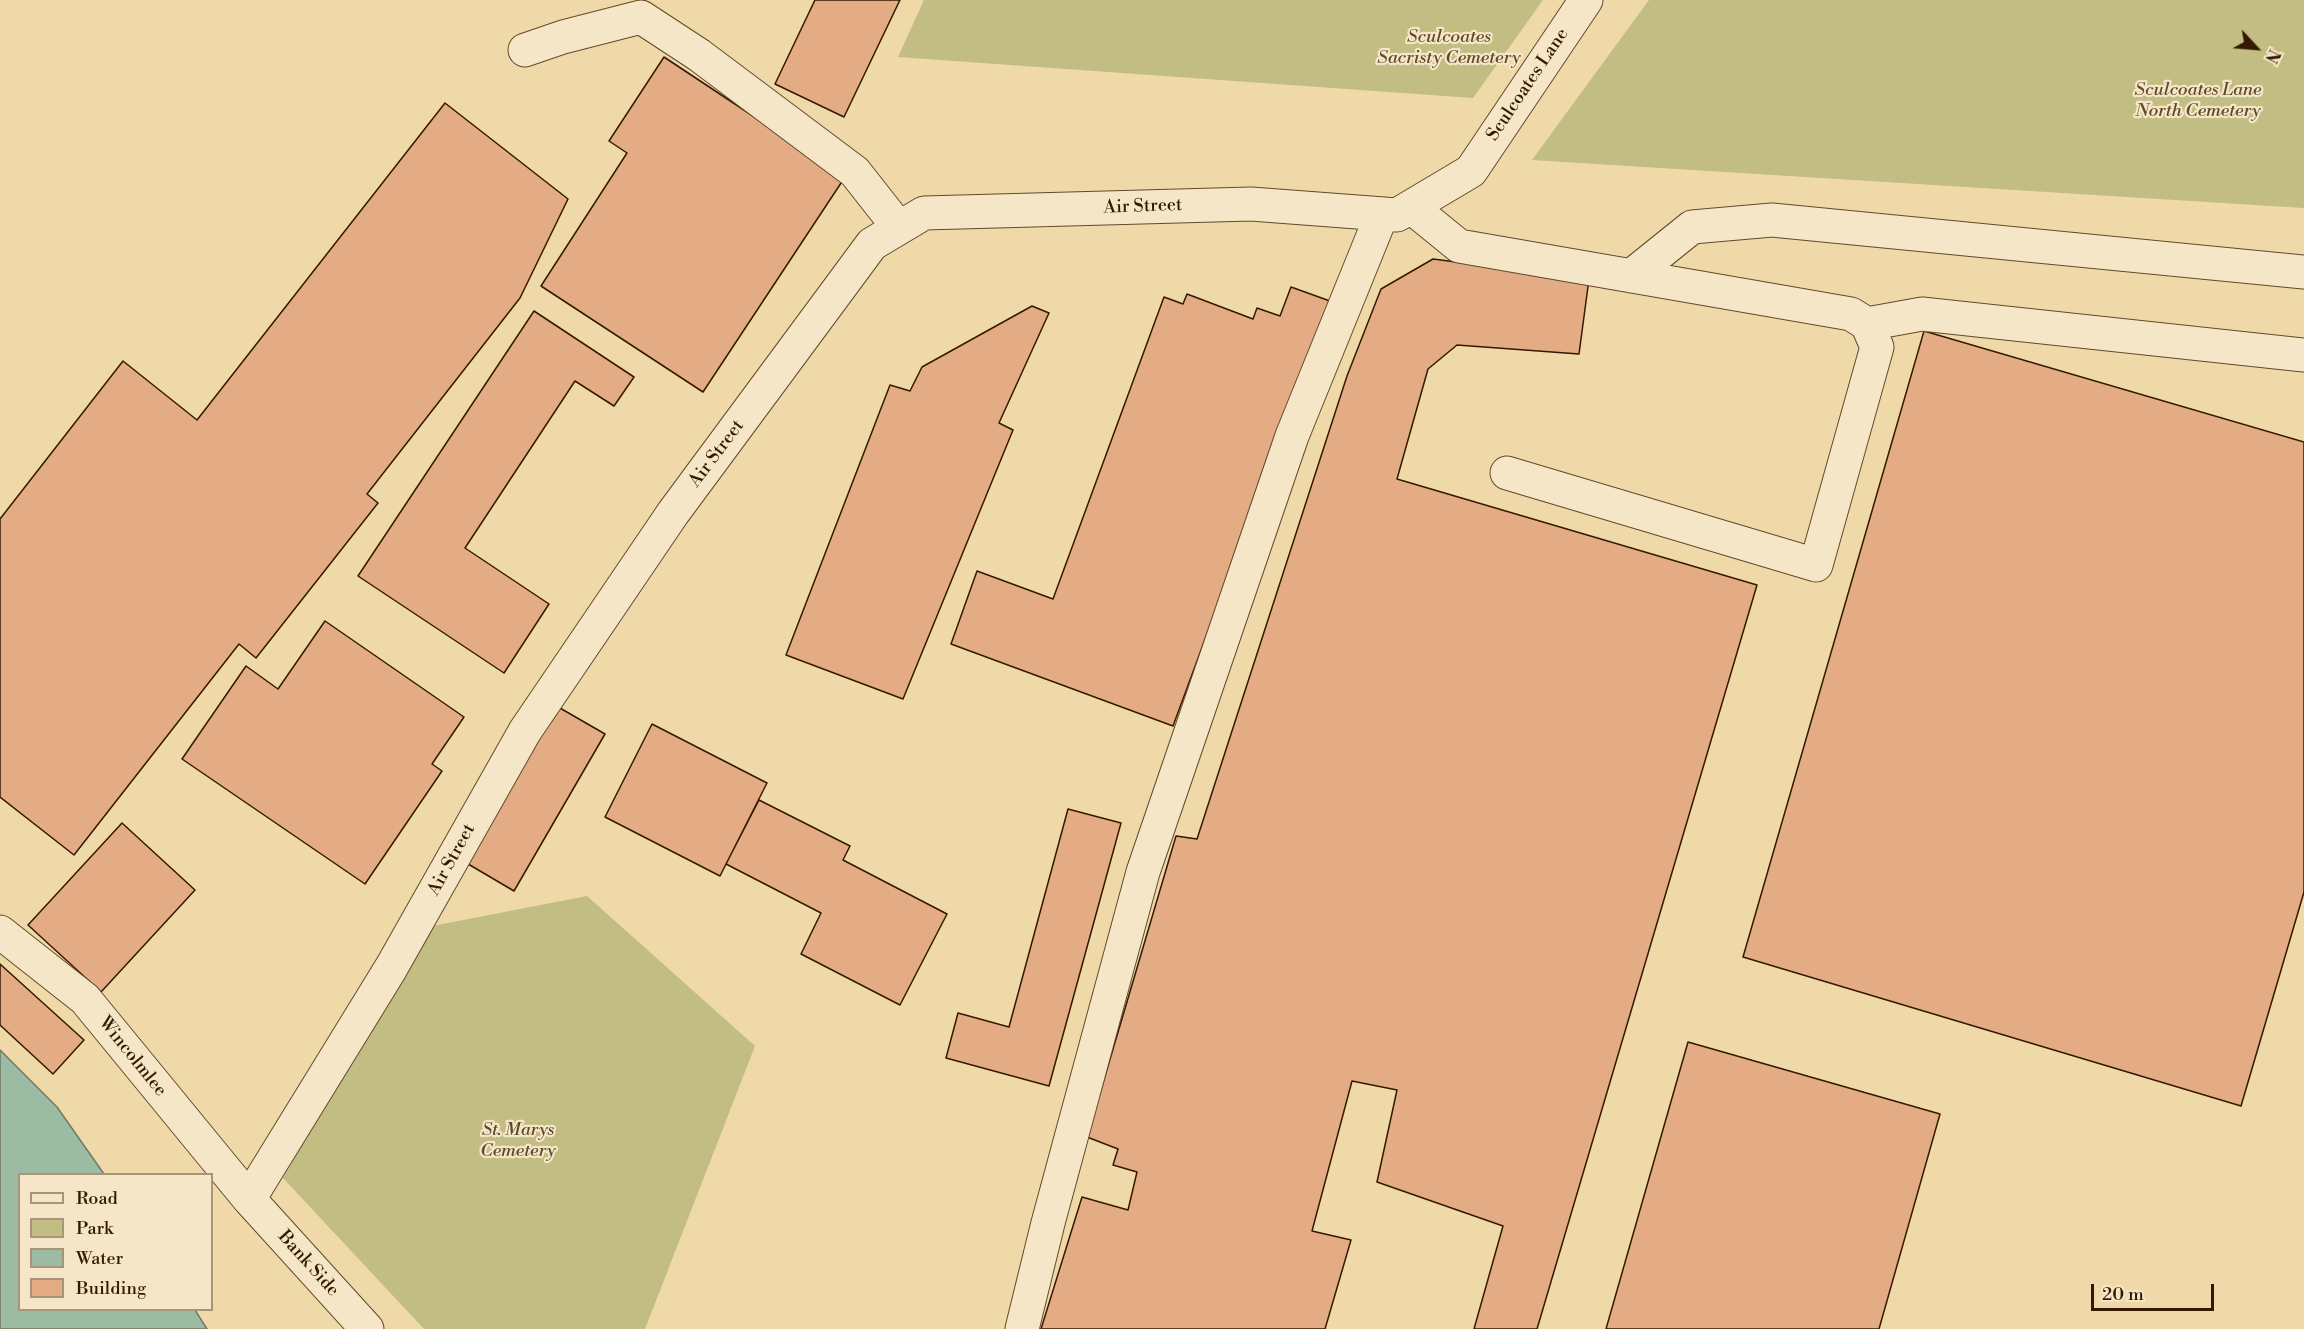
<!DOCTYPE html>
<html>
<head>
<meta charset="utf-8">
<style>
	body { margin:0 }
	#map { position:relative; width:2304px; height:1329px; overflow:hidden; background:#f0d9a9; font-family:"Libre Bodoni",serif }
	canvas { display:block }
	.legend { position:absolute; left:18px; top:1173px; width:195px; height:138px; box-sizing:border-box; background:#f5e6c7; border:2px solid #a89478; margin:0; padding:8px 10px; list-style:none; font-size:18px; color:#341901 }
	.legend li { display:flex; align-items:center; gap:12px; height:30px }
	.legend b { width:30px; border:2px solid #a89478 }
	.north { position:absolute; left:2226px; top:18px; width:60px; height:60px; -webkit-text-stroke:4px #f5e6c7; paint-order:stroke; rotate:116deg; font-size:16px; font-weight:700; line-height:24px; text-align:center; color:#341901 }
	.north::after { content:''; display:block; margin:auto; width:21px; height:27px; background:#341901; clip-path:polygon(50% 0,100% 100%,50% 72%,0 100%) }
	.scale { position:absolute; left:2091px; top:1284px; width:123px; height:27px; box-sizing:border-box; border:3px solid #341901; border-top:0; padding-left:8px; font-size:18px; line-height:21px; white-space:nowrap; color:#341901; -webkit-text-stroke:4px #f5e6c7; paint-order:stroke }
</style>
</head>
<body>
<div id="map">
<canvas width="2304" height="1329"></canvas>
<ul class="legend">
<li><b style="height:8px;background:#f5e6c7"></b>Road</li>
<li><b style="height:16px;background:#c1bd83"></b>Park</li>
<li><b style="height:16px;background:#9bbba3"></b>Water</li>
<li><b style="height:16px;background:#e3ac85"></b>Building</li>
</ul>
<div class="north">N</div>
<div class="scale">20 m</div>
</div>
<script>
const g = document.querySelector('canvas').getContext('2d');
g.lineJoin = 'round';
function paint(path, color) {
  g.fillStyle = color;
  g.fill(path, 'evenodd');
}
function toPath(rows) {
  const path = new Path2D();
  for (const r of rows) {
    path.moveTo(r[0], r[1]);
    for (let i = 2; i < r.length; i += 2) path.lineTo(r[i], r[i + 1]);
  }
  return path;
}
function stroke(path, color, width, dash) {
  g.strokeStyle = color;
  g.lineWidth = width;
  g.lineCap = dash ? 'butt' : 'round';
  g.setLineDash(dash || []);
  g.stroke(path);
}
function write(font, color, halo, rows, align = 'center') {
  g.font = font + ' "Libre Bodoni",serif';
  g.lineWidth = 4.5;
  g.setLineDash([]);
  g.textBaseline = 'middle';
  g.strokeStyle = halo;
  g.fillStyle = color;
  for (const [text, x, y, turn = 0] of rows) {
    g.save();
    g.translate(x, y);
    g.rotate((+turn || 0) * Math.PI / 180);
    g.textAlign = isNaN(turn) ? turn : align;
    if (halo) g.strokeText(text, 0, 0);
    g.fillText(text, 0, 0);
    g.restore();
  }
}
const green = toPath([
	[924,0,1543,0,1473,98,898,57],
	[1649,0,2304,0,2304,208,1532,160],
	[587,896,755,1046,645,1329,424,1329,283,1178,427,927]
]);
const water = toPath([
	[0,1050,57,1107,104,1174,20,1174,20,1310,195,1310,207,1329,0,1329,0,1050]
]);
const building = toPath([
	[815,0,900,0,844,117,775,84,815,0],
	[664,57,845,177,703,392,541,286,627,153,609,141,664,57],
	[445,103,568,199,520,298,367,494,378,503,256,658,239,644,74,855,0,797,0,519,123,361,197,420,445,103],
	[1433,259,1589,279,1579,354,1457,345,1428,369,1397,479,1757,585,1537,1329,1474,1329,1503,1226,1377,1182,1397,1090,1352,1081,1312,1231,1351,1240,1325,1329,1041,1329,1082,1197,1128,1210,1137,1172,1113,1165,1118,1149,1087,1137,1176,836,1197,839,1347,376,1381,289,1433,259],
	[1291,287,1330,301,1173,726,951,644,977,571,1053,599,1164,297,1183,304,1187,294,1253,319,1257,308,1280,316,1291,287],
	[1032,306,1049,313,999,423,1013,430,903,699,786,655,890,385,910,391,922,367,1032,306],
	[534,311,634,377,614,406,575,381,465,548,549,604,504,673,358,576,534,311],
	[1924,331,2304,442,2304,892,2241,1106,1743,957,1924,331],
	[325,621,464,717,432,764,442,771,365,884,182,759,246,666,278,689,325,621],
	[553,704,605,734,514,891,463,861,553,704],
	[652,724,767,783,720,876,605,817,652,724],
	[759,800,850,846,843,860,947,914,900,1005,801,954,821,913,726,864,759,800],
	[1068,809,1121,823,1049,1086,946,1058,958,1013,1009,1027,1068,809],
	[122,823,195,890,101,992,28,925,122,823],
	[0,964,84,1040,53,1074,0,1025,0,964],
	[1688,1042,1940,1114,1879,1329,1606,1329,1688,1042]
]);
const minor = toPath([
	[525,50,563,37,641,17,699,55,855,172,899,228],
	[1411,207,1459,246,1851,314,1867,324,1877,347,1816,565,1507,473],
	[1631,276,1692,227,1772,220,2304,272],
	[1867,324,1922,314,2304,355],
	[0,932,85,999,249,1199,367,1329],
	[249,1199,391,968,525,731,673,513,872,244,924,213,1251,204,1397,215,1471,171,1586,0],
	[1022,1329,1048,1223,1143,872,1292,436,1382,214]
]);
const parkNames = [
	["Sculcoates",1449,38],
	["Sacristy Cemetery",1449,59],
	["Sculcoates Lane",2198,91],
	["North Cemetery",2198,112],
	["St. Marys",518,1131],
	["Cemetery",518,1152]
];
const streetNames = [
	["Sculcoates Lane",1528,85,-56],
	["Air Street",1143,207,-2],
	["Air Street",717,454,-53],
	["Air Street",452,860,-61],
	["Wincolmlee",132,1057,51],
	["Bank Side",308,1264,48]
];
paint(green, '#c1bd83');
paint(water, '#9bbba3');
stroke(water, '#727a62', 1.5);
paint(building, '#e3ac85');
stroke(building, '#341901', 1.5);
stroke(minor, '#63492b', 35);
stroke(minor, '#f5e6c7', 33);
write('italic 18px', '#5e4a28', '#f5e6c7', parkNames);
write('18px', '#341901', '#f5e6c7', streetNames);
</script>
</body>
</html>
